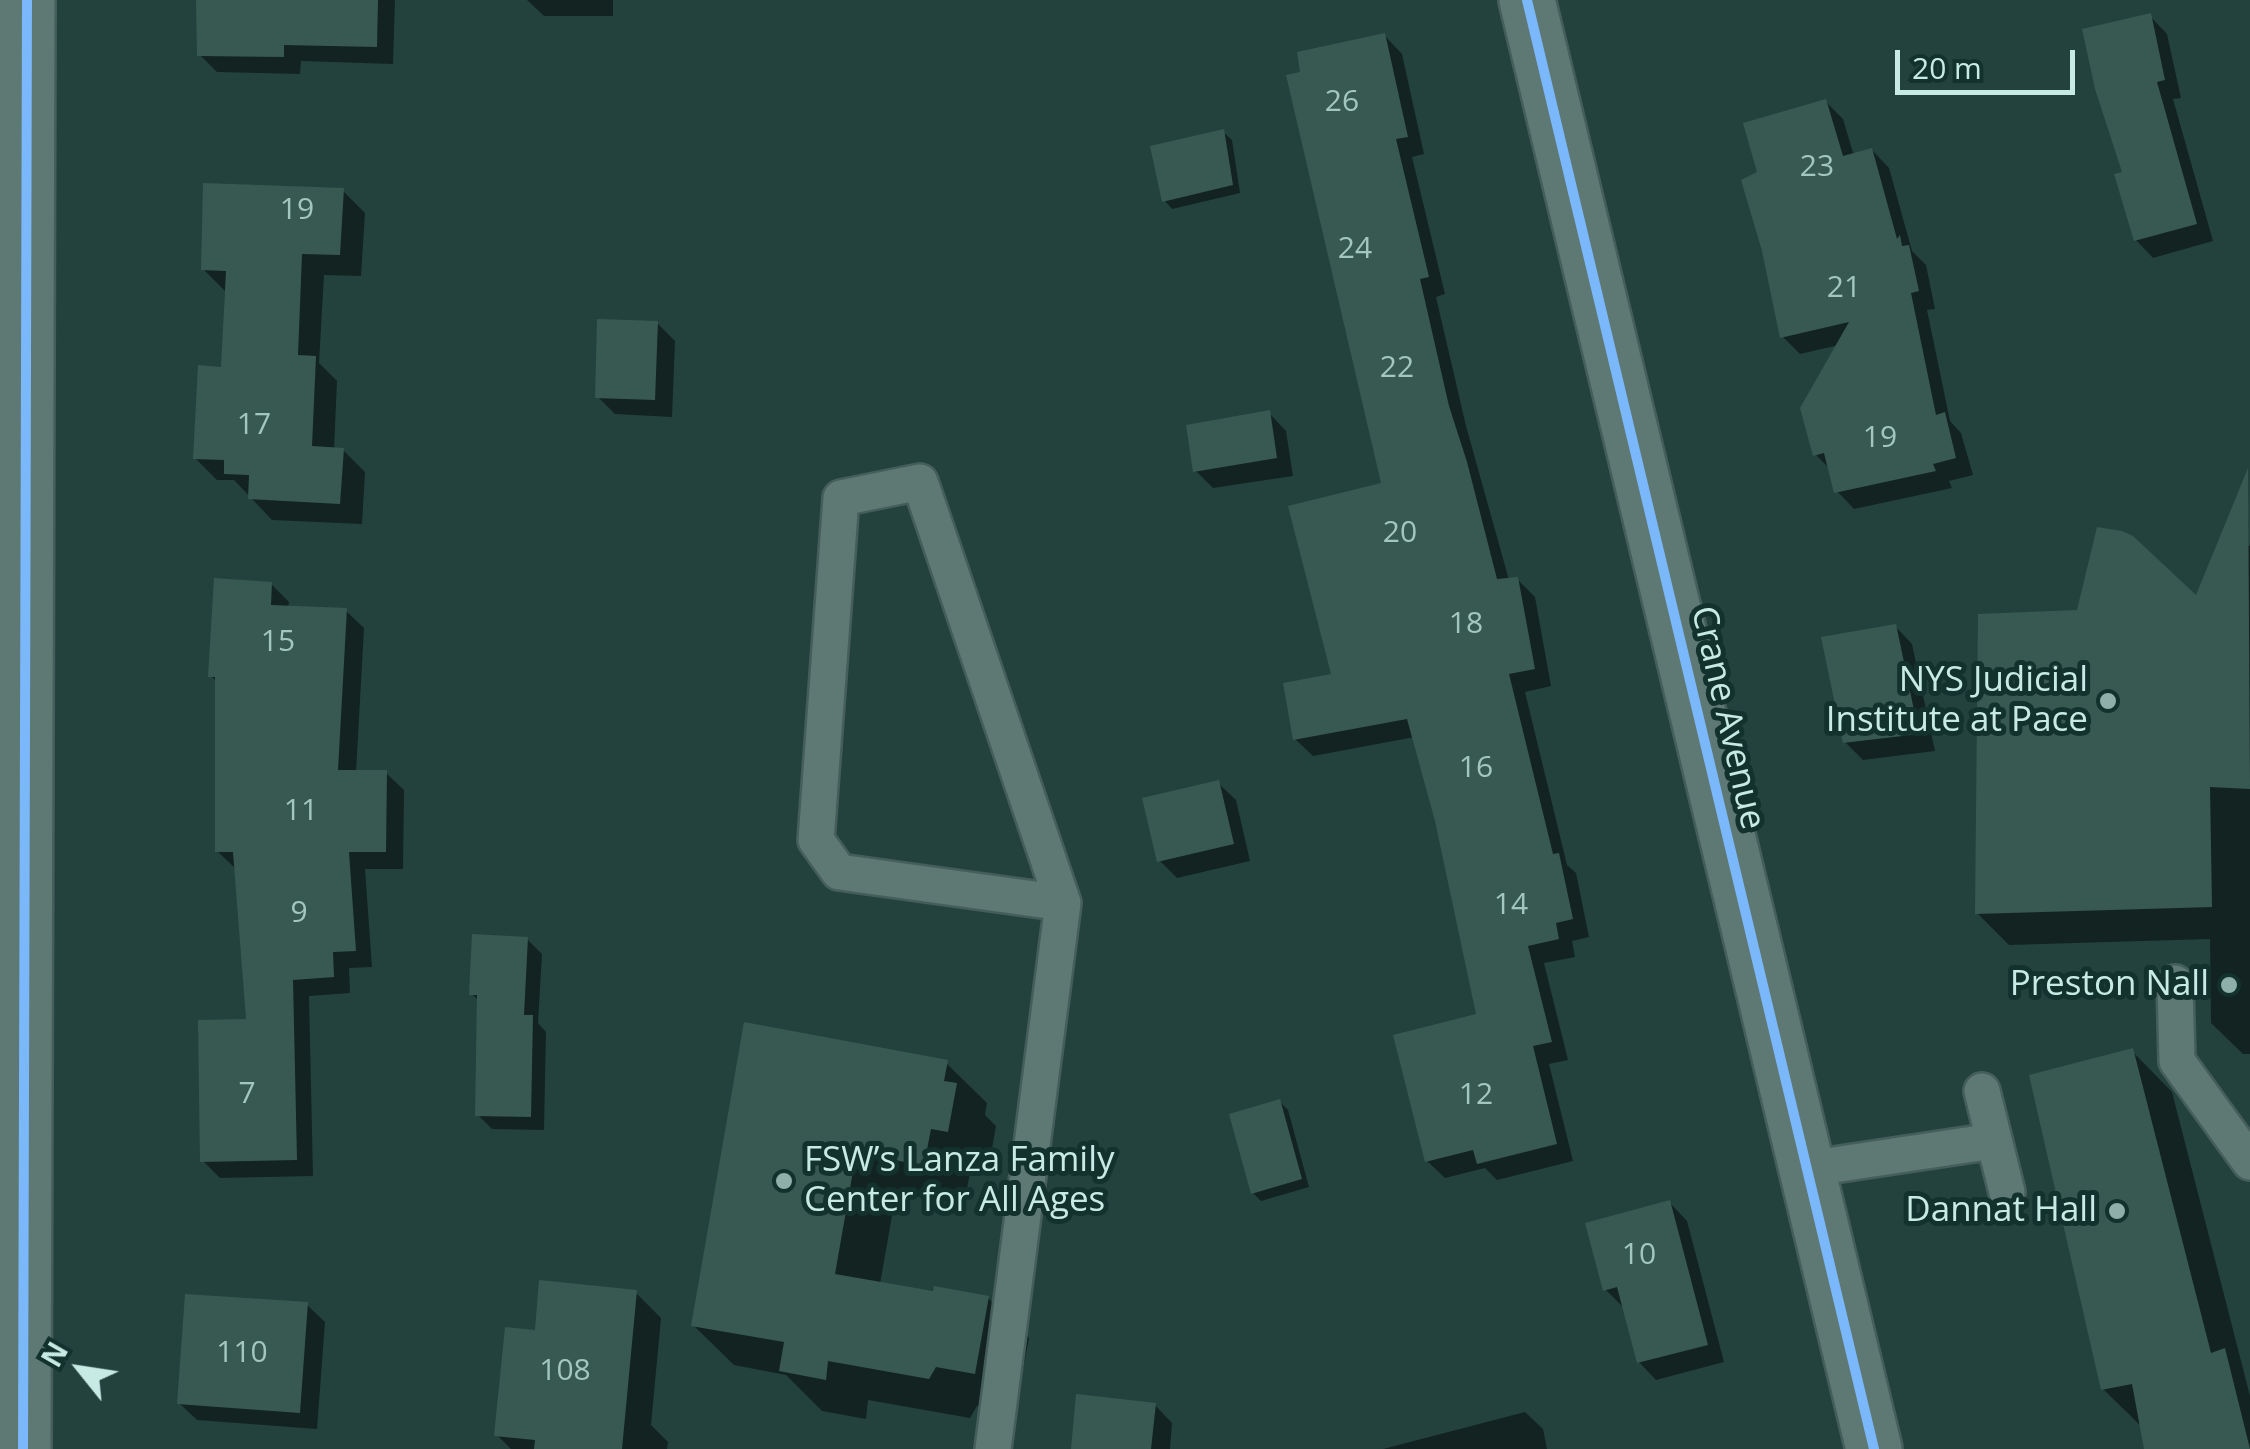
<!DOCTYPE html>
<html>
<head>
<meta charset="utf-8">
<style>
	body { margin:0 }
	#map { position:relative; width:2250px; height:1449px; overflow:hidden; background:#23423e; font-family:"Open Sans",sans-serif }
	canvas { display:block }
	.north { position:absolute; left:30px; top:1319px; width:100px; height:100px; -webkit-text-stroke:8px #13312d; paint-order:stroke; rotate:300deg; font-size:28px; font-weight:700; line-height:40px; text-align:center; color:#c7eae4 }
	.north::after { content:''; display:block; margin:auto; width:35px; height:45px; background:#c7eae4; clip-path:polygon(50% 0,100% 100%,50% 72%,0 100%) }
	.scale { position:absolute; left:1895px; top:50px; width:180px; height:45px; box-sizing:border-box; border:5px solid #c7eae4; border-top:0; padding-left:12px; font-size:30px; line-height:35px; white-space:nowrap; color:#c7eae4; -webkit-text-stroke:8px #13312d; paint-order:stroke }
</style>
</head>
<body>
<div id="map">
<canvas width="2250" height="1449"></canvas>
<div class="north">N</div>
<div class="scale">20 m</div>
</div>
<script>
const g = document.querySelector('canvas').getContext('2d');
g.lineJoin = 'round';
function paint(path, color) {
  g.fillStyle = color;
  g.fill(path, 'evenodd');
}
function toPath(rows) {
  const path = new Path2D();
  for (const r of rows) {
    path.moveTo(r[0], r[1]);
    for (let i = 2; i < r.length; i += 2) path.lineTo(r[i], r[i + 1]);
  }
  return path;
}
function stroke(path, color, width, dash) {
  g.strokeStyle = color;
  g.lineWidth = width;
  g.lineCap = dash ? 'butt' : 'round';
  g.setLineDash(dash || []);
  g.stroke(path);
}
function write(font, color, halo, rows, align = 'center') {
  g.font = font + ' "Open Sans",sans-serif';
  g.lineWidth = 10;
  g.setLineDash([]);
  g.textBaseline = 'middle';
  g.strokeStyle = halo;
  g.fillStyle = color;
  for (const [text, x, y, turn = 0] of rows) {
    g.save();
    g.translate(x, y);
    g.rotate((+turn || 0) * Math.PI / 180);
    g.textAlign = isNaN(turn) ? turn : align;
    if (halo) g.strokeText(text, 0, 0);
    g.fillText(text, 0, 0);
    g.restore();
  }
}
const shadow = toPath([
	[216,0,395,0,393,64,301,61,300,74,217,72,199,54],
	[527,0,613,0,613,16,544,16],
	[2150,16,2167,34,2181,98,2173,99,2213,241,2153,258,2136,240,2125,174],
	[1385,36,1402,54,1424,154,1412,157,1445,294,1436,297,1466,426,1509,580,1517,579,1535,597,1551,686,1525,692,1567,865,1576,873,1589,937,1572,941,1575,957,1544,963,1568,1060,1549,1064,1573,1161,1497,1180,1485,1168,1445,1178,1427,1161,1479,1016,1437,820,1415,737,1313,756,1295,739,1334,676,1384,485],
	[1826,102,1843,119,1854,156,1872,150,1889,168,1912,251,1926,265,1935,309,1927,310,1950,421,1961,433,1973,475,1949,481,1952,488,1854,509,1837,491,1831,470,1815,454,1839,345,1800,354,1782,336,1760,174],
	[1223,132,1232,140,1240,193,1172,209,1164,200],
	[343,191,365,213,361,276,324,275,319,363,337,381,334,450,343,450,365,472,362,524,272,520,234,480,217,480,195,458,223,370,225,291,203,269],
	[657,323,675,341,672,417,615,414,598,397],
	[1269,413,1286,431,1293,476,1213,488,1196,471],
	[2223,535,2250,546,2250,1054,2243,1054,2211,1023,2210,939,2009,945,1977,913,2079,613,2197,600],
	[271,584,289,602,288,608,346,611,364,628,356,773,386,773,404,790,403,869,365,869,372,967,349,968,350,993,309,996,313,1176,220,1178,203,1161,249,1022,235,868,217,851,217,682,211,676],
	[1895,626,1912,644,1935,751,1863,760,1845,742],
	[1218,783,1236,800,1250,861,1177,878,1160,861],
	[527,939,542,954,538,1023,546,1032,544,1130,492,1129,478,1115,480,1002,472,994],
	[746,1025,946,1063,987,1103,985,1115,996,1126,988,1171,971,1168,964,1204,896,1193,880,1284,988,1298,1029,1338,1015,1413,977,1406,970,1418,868,1400,866,1419,822,1411,786,1375,734,1365,693,1325],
	[2132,1051,2172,1092,2250,1396,2250,1449,2146,1449,2143,1428,2103,1389],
	[1280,1102,1288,1110,1309,1187,1261,1201,1253,1193],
	[1670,1203,1687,1221,1724,1362,1656,1380,1639,1362,1623,1307,1605,1289],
	[635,1292,661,1318,651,1425,668,1442,667,1449,511,1449,497,1435,537,1333],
	[307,1305,325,1322,317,1429,197,1420,179,1403],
	[1155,1405,1172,1423,1170,1449,1073,1449],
	[1525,1412,1543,1429,1547,1449,1383,1449]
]);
const building = toPath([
	[196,0,378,0,377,47,284,45,284,57,197,56],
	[2151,13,2165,80,2157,82,2197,224,2134,241,2114,174,2122,172,2095,89,2082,29],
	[1385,33,1408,137,1396,139,1429,277,1420,279,1449,406,1467,462,1497,579,1518,577,1535,669,1509,674,1553,854,1559,853,1573,919,1556,923,1559,939,1528,946,1552,1042,1533,1046,1557,1144,1477,1164,1473,1150,1425,1162,1393,1035,1476,1014,1435,821,1407,719,1293,740,1283,683,1331,674,1288,506,1381,483,1286,75,1300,72,1297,52],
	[1826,99,1843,156,1872,148,1897,239,1900,235,1902,246,1909,245,1919,291,1911,293,1936,415,1945,412,1956,458,1933,464,1936,471,1834,493,1824,453,1813,456,1800,408,1849,322,1780,338,1762,251,1741,180,1757,172,1743,123],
	[1224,129,1233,185,1162,202,1150,146],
	[203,183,344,188,340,255,302,254,298,355,316,356,312,446,344,448,340,504,248,499,249,475,224,474,224,460,193,459,198,365,221,367,226,271,201,270],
	[597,319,658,321,655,400,595,398],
	[1270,410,1277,458,1193,472,1186,425],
	[2248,468,2250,789,2210,787,2212,907,1975,914,1978,614,2077,610,2097,527,2122,531,2133,536,2196,595],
	[214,578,272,582,271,605,347,608,338,770,387,770,386,852,349,852,356,951,333,952,334,977,293,980,297,1160,200,1162,198,1020,246,1019,233,852,215,852,215,677,208,677],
	[1896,624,1919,734,1843,743,1821,637],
	[1219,780,1234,844,1157,862,1142,798],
	[472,934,528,937,524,1015,533,1015,531,1117,475,1116,477,995,469,995],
	[744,1022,948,1060,944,1081,957,1083,948,1132,931,1129,924,1165,856,1154,835,1274,933,1291,934,1286,989,1296,975,1374,936,1367,929,1379,828,1361,826,1380,779,1371,784,1342,691,1326],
	[2133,1048,2211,1353,2225,1348,2250,1449,2144,1449,2132,1384,2101,1390,2029,1075],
	[1280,1099,1302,1179,1251,1194,1229,1114],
	[1670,1200,1708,1345,1637,1363,1617,1287,1603,1291,1585,1223],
	[539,1280,637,1290,622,1449,534,1449,535,1440,494,1436,505,1327,535,1330],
	[185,1294,308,1302,300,1413,177,1404],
	[1076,1394,1156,1403,1151,1449,1071,1449]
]);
const service = toPath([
	[2175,983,2177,1061,2250,1162],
	[1982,1091,2007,1192],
	[1807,1169,1993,1141],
	[993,1449,1063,903,920,482,841,498,816,840,839,872,1063,903]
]);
const minor = toPath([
	[1527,0,1874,1449],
	[23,1449,27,0]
]);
const cycleway = toPath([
	[1527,0,1874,1449],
	[23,1449,27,0]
]);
const markers = [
	[2108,701,10,"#8eafaa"],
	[2229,985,10,"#8eafaa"],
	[784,1181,10,"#8eafaa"],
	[2117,1211,10,"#8eafaa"]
];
const numberNames = [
	["26",1342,102],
	["23",1817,167],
	["19",297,210],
	["24",1355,249],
	["21",1844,288],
	["22",1397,368],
	["17",254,425],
	["19",1880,438],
	["20",1400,533],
	["18",1466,624],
	["15",278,642],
	["16",1476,768],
	["11",301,811],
	["14",1511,905],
	["9",299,913],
	["7",247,1094],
	["12",1476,1095],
	["10",1639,1255],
	["110",242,1353],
	["108",565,1371]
];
const poiNames = [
	["NYS Judicial",2088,681],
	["Institute at Pace",2088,721],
	["Preston Nall",2209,985],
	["FSW’s Lanza Family",804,1161,"left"],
	["Center for All Ages",804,1201,"left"],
	["Dannat Hall",2097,1211]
];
const streetNames = [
	["Crane Avenue",1727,718,77]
];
paint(shadow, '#0007');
paint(building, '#385951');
stroke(service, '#455e5b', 40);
stroke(minor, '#455e5b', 60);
stroke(service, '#5e7874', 35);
stroke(minor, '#5e7874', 55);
stroke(cycleway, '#7ab7fb', 10);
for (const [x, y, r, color] of markers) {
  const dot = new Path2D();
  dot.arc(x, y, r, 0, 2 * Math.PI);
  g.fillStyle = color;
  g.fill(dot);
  stroke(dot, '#13312d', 4);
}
write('30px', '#a3c6bf', null, numberNames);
write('35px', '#c7eae4', '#13312d', poiNames, 'right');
write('35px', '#c7eae4', '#13312d', streetNames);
</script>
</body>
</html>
